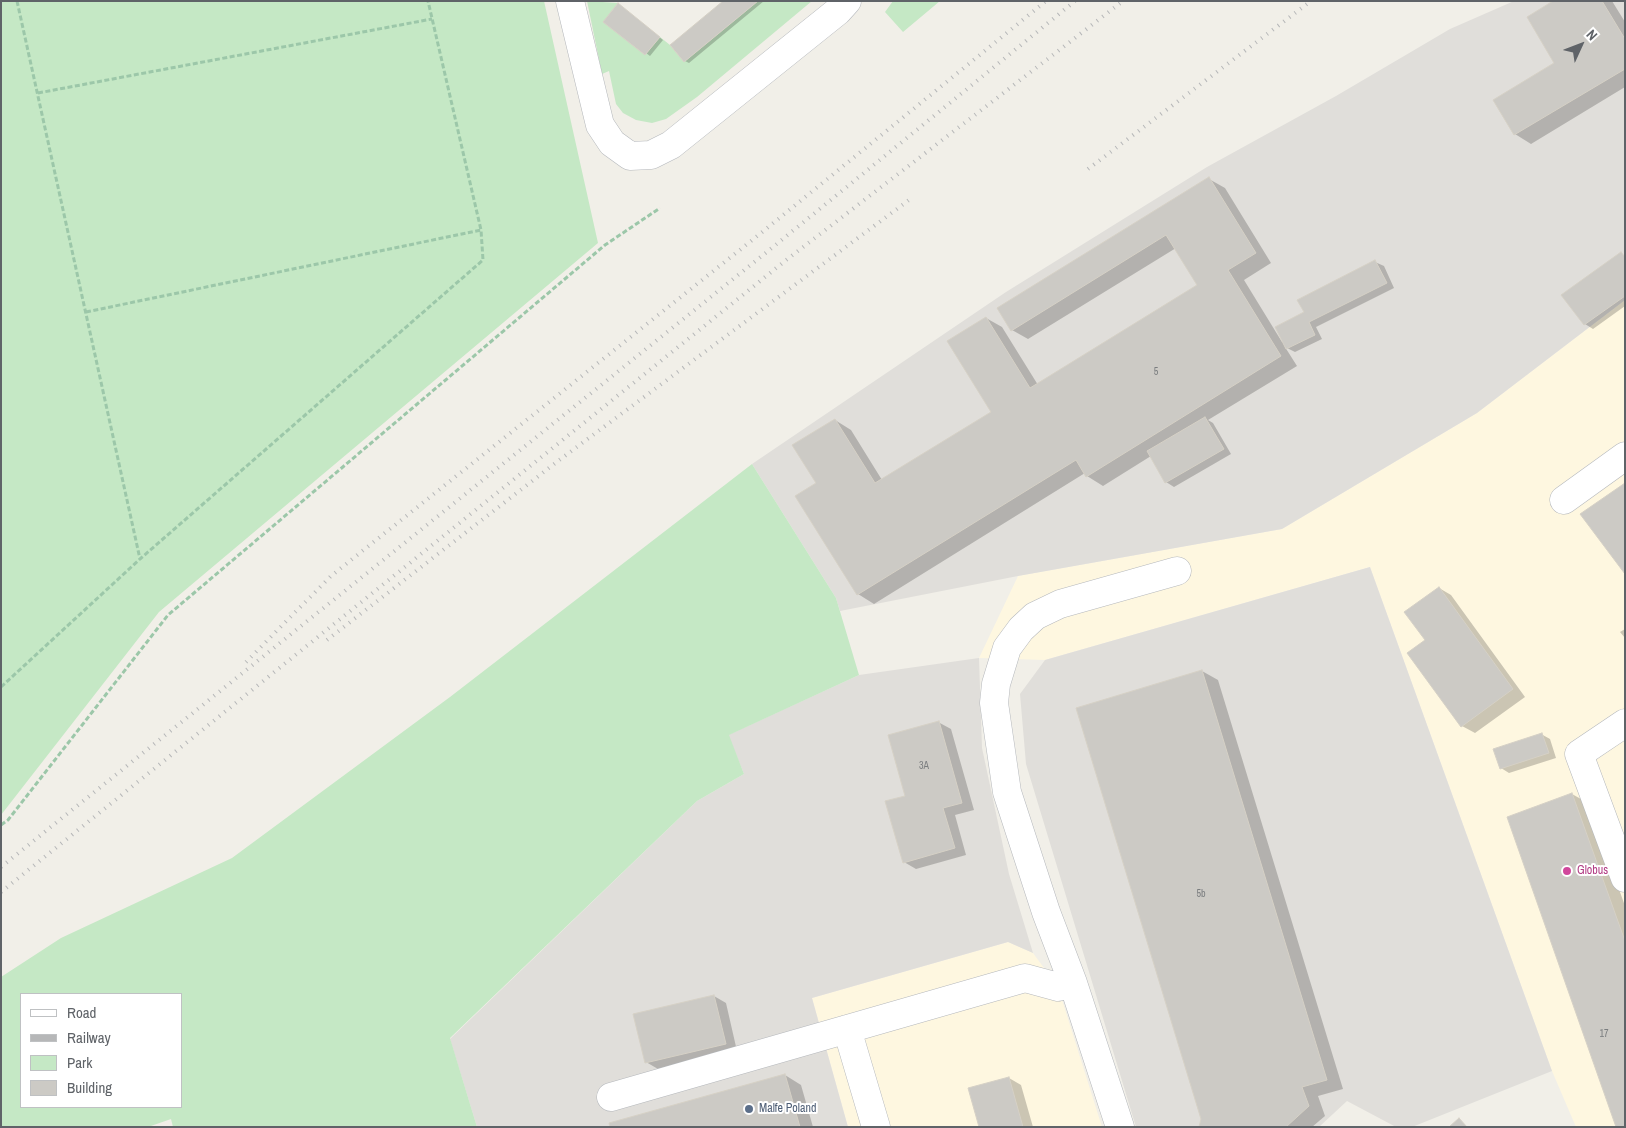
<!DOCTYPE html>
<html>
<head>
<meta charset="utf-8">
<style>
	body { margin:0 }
	#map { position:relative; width:1626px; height:1128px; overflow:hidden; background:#f1efe8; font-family:"Archivo Narrow",sans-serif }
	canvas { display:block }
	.frame { position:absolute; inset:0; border:2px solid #5f6368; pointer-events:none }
	.legend { position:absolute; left:20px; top:993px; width:162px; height:115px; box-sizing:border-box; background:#fff; border:1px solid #bfc1c3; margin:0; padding:6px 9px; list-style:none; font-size:15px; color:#5f6368 }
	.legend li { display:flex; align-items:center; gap:10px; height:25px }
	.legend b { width:25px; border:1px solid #bfc1c3 }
	.north { position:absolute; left:1556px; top:20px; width:50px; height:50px; -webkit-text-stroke:4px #fff; paint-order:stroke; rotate:47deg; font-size:14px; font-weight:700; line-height:20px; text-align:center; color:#5f6368 }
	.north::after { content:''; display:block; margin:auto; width:18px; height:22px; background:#5f6368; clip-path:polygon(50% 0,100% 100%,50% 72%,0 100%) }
</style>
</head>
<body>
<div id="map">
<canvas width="1626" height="1128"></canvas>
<div class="frame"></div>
<ul class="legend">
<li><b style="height:6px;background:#fff"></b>Road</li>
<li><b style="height:6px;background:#b6b7b8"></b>Railway</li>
<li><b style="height:14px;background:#c5e8c5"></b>Park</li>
<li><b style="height:14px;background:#cccac5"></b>Building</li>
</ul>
<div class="north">N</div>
</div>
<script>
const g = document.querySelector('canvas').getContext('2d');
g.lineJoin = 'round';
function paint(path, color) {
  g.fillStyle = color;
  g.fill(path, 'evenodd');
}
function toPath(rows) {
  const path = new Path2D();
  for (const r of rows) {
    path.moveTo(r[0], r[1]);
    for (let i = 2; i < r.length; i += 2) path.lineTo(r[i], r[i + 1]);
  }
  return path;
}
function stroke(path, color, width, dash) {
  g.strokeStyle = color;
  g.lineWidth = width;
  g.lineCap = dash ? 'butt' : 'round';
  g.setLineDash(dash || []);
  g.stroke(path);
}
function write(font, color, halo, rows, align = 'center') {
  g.font = font + ' "Archivo Narrow",sans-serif';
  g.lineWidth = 4;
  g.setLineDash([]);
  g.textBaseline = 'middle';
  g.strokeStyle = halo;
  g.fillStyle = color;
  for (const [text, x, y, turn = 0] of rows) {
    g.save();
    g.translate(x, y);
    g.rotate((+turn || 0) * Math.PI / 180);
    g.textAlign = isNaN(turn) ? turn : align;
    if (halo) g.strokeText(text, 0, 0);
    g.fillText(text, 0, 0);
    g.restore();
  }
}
const commercial = toPath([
	[1625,300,1625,1127,1576,1127,1552,1071,1370,567,1045,660,979,658,1018,576,1282,529,1477,413],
	[1008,942,1033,953,1058,987,1102,1127,848,1127,812,998]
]);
const industrial = toPath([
	[1514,1,1625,1,1625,300,1477,413,1282,529,1018,576,840,611,836,598,752,464,1006,292,1207,167,1336,96,1450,29],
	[1370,567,1552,1071,1412,1127,1396,1127,1347,1101,1319,1127,1136,1127,1026,764,1020,694,1045,660],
	[979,658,982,748,1009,874,1033,953,1008,942,812,998,848,1127,477,1127,450,1039,697,801,744,774,728,735,859,675]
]);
const green = toPath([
	[1,1,544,1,598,243,159,612,1,815],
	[587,1,618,3,604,22,645,55,660,37,670,45,684,62,758,1,812,1,697,97,666,119,652,123,636,120,623,113,616,104,609,71,602,74],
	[893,1,940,1,903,32,885,12],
	[752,464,836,598,859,675,729,735,744,774,697,801,450,1038,477,1127,173,1127,171,1119,148,1127,1,1127,1,977,61,938,232,858,450,697],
	[21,994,181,994,181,1107,21,1107]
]);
const shadow = toPath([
	[724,1,764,1,689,63,685,61],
	[1556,1,1612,1,1625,22,1625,87,1531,144,1515,134,1556,63],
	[622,7,663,40,650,56,605,22],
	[1209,179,1225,188,1271,263,1244,280,1282,342,1305,313,1375,262,1384,266,1394,288,1316,327,1322,339,1295,352,1285,347,1297,366,1208,420,1213,423,1231,454,1174,487,1166,482,1151,456,1103,486,1087,476,1085,473,874,604,858,594,818,484,835,420,851,430,882,480,993,412,986,318,1002,327,1038,385,1199,285,1176,248,1028,339,1012,330],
	[1621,254,1625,256,1625,306,1593,329,1585,324],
	[1439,588,1451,595,1525,697,1475,733,1462,726,1408,653,1426,640],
	[1625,629,1625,638,1620,632],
	[1202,671,1218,680,1343,1089,1318,1096,1325,1116,1312,1127,1201,1127,1202,1119],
	[938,722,951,729,974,810,955,815,966,855,916,869,904,862],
	[1541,734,1550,739,1556,758,1509,773,1501,768],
	[1572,794,1588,803,1625,906,1625,1127],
	[714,996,726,1003,737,1051,658,1069,646,1062],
	[785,1075,801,1085,813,1127,612,1127],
	[1009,1078,1021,1085,1033,1127,980,1127]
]);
const building = toPath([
	[723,1,758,1,684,62,670,45,723,1],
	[1553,1,1602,1,1625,39,1625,69,1514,135,1493,100,1554,63,1527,17,1553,1],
	[618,3,660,37,645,55,603,22,618,3],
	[1209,177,1256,253,1228,270,1281,356,1086,477,1076,460,857,595,795,496,816,483,792,445,835,419,875,483,991,412,947,341,986,317,1030,388,1197,285,1166,235,1011,331,997,308,1209,177],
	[1621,252,1625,257,1625,296,1584,325,1561,295,1621,252],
	[1375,260,1387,283,1309,322,1315,335,1286,349,1275,327,1304,312,1297,300,1375,260],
	[1205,417,1224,449,1165,483,1147,451,1205,417],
	[1625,483,1625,574,1580,514,1625,483],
	[1439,587,1513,689,1461,727,1407,653,1425,640,1404,612,1439,587],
	[1202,670,1327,1080,1302,1087,1309,1106,1286,1127,1199,1127,1201,1119,1076,708,1202,670],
	[939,721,962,803,943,808,955,848,903,863,885,801,905,796,888,735,939,721],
	[1542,733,1549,753,1500,769,1493,749,1542,733],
	[1572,793,1625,941,1625,1127,1616,1127,1507,817,1572,793],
	[714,995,726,1044,645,1063,633,1014,714,995],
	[785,1074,800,1127,610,1127,609,1123,785,1074],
	[1009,1077,1023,1127,979,1127,968,1088,1009,1077],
	[1459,1118,1467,1127,1449,1127,1459,1118]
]);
const path = toPath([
	[17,1,140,559],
	[38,93,432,19],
	[86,312,481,230],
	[1,687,140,559,483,260,481,230,428,1],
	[1,825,8,820,168,615,605,245,660,208]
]);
const minor = toPath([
	[570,1,600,125,612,143,630,156,651,155,671,145,838,11,847,1],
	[1564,500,1625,456],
	[1625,723,1579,754,1625,878],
	[847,1029,876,1127],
	[611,1097,1025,978,1058,987,1073,983],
	[1120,1127,1073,983,1046,912,1007,792,994,703,996,684,1007,648,1021,629,1035,616,1060,604,1177,571]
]);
const rail = toPath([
	[1088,169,1311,1],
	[327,640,558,461,909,200],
	[246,662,331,576,761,233,1046,1],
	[1,867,773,247,1075,1],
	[1,892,785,261,1123,1]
]);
const markers = [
	[1567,871,5,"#d1479c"],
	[749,1109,5,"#5c6f8a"]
];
const numberNames = [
	["5",1156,372],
	["3A",924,766],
	["5b",1201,894],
	["17",1604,1034]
];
const hotelNames = [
	["Globus",1577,871]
];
const serviceNames = [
	["Malfe Poland",759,1109]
];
paint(commercial, '#fef7e0');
paint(industrial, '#e0deda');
paint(green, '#c5e8c5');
paint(shadow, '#0003');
paint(building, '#cccac5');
stroke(building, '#d6d1c6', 1);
stroke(minor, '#b5b8bc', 29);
stroke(path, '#9cc7a9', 3, [5, 2.5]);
stroke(minor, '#fff', 28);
stroke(rail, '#b6b7b8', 4, [1, 6]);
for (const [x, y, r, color] of markers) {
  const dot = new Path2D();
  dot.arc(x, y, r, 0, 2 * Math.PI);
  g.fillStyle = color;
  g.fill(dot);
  stroke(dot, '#fff', 2);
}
write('10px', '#7a7d7f', null, numberNames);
write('12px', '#b23c85', '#fff', hotelNames, 'left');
write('12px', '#4e5e75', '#fff', serviceNames, 'left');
</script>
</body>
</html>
